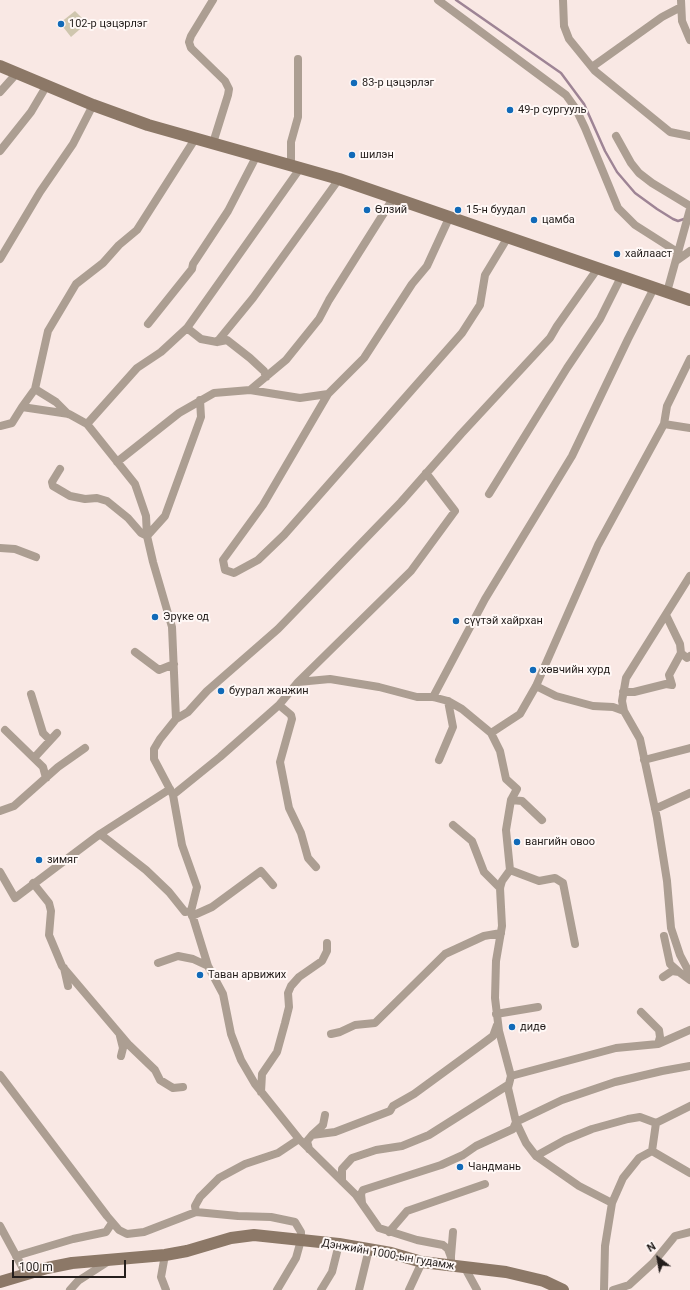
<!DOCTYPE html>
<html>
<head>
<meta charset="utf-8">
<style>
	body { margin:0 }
	#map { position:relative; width:690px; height:1290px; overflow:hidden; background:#f9e8e4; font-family:Roboto,sans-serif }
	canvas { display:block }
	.north { position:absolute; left:638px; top:1238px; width:40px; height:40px; -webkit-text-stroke:3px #fff8f6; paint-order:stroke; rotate:329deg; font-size:11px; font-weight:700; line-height:16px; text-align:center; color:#241e1c }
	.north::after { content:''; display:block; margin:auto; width:14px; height:18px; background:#241e1c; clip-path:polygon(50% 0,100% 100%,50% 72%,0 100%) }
	.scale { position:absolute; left:12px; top:1260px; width:114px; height:18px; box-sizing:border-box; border:2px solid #241e1c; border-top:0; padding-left:5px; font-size:12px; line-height:14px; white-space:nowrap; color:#241e1c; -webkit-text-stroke:3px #fff8f6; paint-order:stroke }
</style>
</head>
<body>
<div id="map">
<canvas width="690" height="1290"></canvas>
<div class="north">N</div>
<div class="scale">100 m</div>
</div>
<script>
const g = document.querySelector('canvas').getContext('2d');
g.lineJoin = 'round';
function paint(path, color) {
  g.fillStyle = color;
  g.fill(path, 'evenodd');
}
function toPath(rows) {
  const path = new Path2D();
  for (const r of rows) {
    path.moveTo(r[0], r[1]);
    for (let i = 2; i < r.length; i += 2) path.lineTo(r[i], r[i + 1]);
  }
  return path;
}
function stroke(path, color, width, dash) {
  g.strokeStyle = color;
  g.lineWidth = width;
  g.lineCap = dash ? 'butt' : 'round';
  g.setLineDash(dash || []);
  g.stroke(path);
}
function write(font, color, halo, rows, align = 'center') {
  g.font = font + ' Roboto,sans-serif';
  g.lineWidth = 4;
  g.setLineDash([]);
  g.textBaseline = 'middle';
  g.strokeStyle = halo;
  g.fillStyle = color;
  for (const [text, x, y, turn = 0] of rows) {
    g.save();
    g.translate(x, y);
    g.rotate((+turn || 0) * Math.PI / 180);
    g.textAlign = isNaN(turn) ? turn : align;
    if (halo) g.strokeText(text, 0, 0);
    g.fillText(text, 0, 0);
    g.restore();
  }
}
const green = toPath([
	[75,11,87,23,71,37,60,23]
]);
const stream = toPath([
	[456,0,561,73,584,104,605,151,617,172,635,193,657,209,673,219,678,221,684,219]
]);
const street = toPath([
	[438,0,566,95,576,109,585,128,618,208,635,225,679,253],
	[563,0,564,26,569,39,595,71,670,132,690,136],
	[681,0,682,21,690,40],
	[592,67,662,17,681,7],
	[0,92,17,73],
	[616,136,631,163,639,173,652,183,690,206],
	[213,143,228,95,229,89,225,81,191,48,189,42,191,36,213,0],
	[0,151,31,112,47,85],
	[291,164,291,142,298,117,298,59],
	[0,259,40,192,73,144,93,105],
	[676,261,690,251],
	[667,292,690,209],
	[148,324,192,269,193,264,228,211,257,155],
	[187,328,201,339,217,342,227,340,250,358,264,371,266,377],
	[217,342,253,298,339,179],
	[35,389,56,402,68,414],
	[250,390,286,360,319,319,329,300,394,197],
	[328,394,263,505,223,560,225,570,234,573,258,560,284,535,462,333,480,305,485,275,508,237],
	[22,407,35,389,48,331,76,284,103,263,119,245,137,230,195,139],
	[87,424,137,368,161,352,187,328,301,167],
	[664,424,690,428],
	[0,426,12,423,22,407,69,414,87,424,135,484,146,516,147,536,153,562,172,627,176,719,160,739,154,749,154,759,173,795,182,845,197,887,191,911,208,966,223,994,231,1034,241,1060,255,1084,299,1139,356,1195,379,1228,417,1240,443,1245,448,1249,451,1257,451,1266],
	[117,462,179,413,214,393,250,390,300,398,328,394,364,358,412,284,427,266,450,216],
	[60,469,52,482,53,486,70,496,85,499,97,498,107,501,128,518,141,533,147,536,165,516,201,417,200,400],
	[489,494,567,368,600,319,621,277],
	[0,548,15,549,36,557],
	[135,652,159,670,174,664],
	[681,653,687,658,690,656],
	[298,682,411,571,455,511,426,473],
	[536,686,556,696,593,706,613,707,624,711,640,739,657,818,667,881,671,928,680,955,690,974],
	[623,692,634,692,666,684,672,685,669,675,681,653,680,644,666,615],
	[31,694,43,733,50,740],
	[433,697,485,599,572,456,628,339,654,288],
	[279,705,291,715,292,719,280,762,289,808,301,833,308,858,316,867],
	[624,711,622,701,626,678,690,576],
	[176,719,188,712,207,691,278,629,401,502,461,434,550,338,557,326,598,268],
	[5,730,43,767,46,778],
	[491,733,520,714,536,686,598,545,664,424,667,406,690,359],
	[34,758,57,733],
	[439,760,453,727,448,701],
	[644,760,690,748],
	[173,795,220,757,279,705,298,682,330,679,379,687,417,697,433,697,448,701,462,709,491,733,500,751,506,779,517,789,511,800,506,830,510,870,502,881,500,888,502,926,496,961,495,998,499,1031,511,1076,508,1088,516,1122,526,1143,536,1156,579,1186,612,1203],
	[511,800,522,801,542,820],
	[655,809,690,793],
	[0,811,14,806,58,767,85,748],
	[453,825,472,841,484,872,500,888],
	[100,834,146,870,169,892,185,912,191,911],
	[510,870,539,881,555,878,563,883,575,944],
	[0,872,15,898,100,834,170,789],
	[33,883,49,903,51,911,49,935,62,966,129,1045,155,1070,160,1080,173,1088,183,1087],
	[192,916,212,907,261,871,273,885],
	[664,936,670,964,679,972],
	[158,963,178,956,193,959,208,966],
	[64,968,68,986],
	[663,977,672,971,679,972,690,980],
	[641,1012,659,1030,660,1037,658,1044],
	[496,1014,538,1007],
	[331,1034,340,1032,355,1025,375,1023,445,954,484,936,501,933],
	[120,1036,123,1048,121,1056],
	[0,1075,107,1216,119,1230,127,1234,144,1232,196,1212,238,1216,271,1217,295,1222,301,1232,301,1240,296,1258,277,1290],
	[511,1076,616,1048,658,1044,690,1030],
	[261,1092,262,1074,277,1052,285,1023,289,1007,288,993,291,986,299,977,322,961,327,951,327,943],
	[312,1135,323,1125,325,1115],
	[309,1149,307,1141,312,1135,335,1132,390,1111,393,1106,414,1094,481,1045,493,1036,497,1025],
	[652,1151,656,1123,690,1106],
	[536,1156,565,1140,592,1129,628,1119,640,1117,656,1123],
	[342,1181,342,1169,352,1158,376,1150,402,1146,429,1135,508,1085],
	[362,1203,361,1194,363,1190,441,1165,463,1155,476,1146,513,1129,516,1122,562,1100,615,1082,662,1071,690,1066],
	[196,1212,195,1206,200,1197,219,1178,245,1164,278,1153,299,1139],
	[0,1226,26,1274],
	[389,1232,407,1211,485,1184],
	[165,1255,161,1277,166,1290],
	[16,1256,73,1239,106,1232,112,1223],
	[451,1256,453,1232],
	[465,1268,477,1290],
	[70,1290,78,1281,109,1261],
	[321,1290,332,1272,339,1244],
	[359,1290,369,1249],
	[409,1290,422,1262],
	[604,1290,605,1246,612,1203,623,1178,639,1158,652,1151,690,1173],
	[613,1290,629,1285,653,1263,675,1236,690,1232]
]);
const secondary = toPath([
	[0,66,93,105,148,125,339,179,690,300],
	[0,1282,47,1268,72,1263,165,1255,187,1251,231,1238,254,1235,339,1244,391,1253,422,1262,506,1272,544,1281,563,1290]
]);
const markers = [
	[61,24,4,"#116ab8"],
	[354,83,4,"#116ab8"],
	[510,110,4,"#116ab8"],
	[352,155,4,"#116ab8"],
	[367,210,4,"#116ab8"],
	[458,210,4,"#116ab8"],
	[534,220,4,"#116ab8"],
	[617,254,4,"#116ab8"],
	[155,617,4,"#116ab8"],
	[456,621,4,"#116ab8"],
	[533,670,4,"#116ab8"],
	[221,691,4,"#116ab8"],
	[517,842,4,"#116ab8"],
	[39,860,4,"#116ab8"],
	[200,975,4,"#116ab8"],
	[512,1027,4,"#116ab8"],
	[460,1167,4,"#116ab8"]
];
const poiNames = [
	["102-р цэцэрлэг",69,24],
	["83-р цэцэрлэг",362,83],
	["49-р сургууль",518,110],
	["шилэн",360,155],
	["Өлзий",375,210],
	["15-н буудал",466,210],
	["цамба",542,220],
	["хайлааст",625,254],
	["Эрүке од",163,617],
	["сүүтэй хайрхан",464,621],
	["хөвчийн хурд",541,670],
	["буурал жанжин",229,691],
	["вангийн овоо",525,842],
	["зимяг",47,860],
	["Таван арвижих",208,975],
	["дидө",520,1027],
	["Чандмань",468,1167]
];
const streetNames = [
	["Дэнжийн 1000-ын гудамж",388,1255,10]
];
paint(green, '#cfc6ae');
stroke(stream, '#9e8495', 2.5);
stroke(street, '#ac9e92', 8);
stroke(secondary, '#8c7867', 12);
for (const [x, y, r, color] of markers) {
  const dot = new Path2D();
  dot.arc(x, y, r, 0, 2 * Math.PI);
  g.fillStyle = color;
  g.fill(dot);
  stroke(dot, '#fff8f6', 1.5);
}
write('11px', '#241e1c', '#fff8f6', poiNames, 'left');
write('11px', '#241e1c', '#fff8f6', streetNames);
</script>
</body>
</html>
